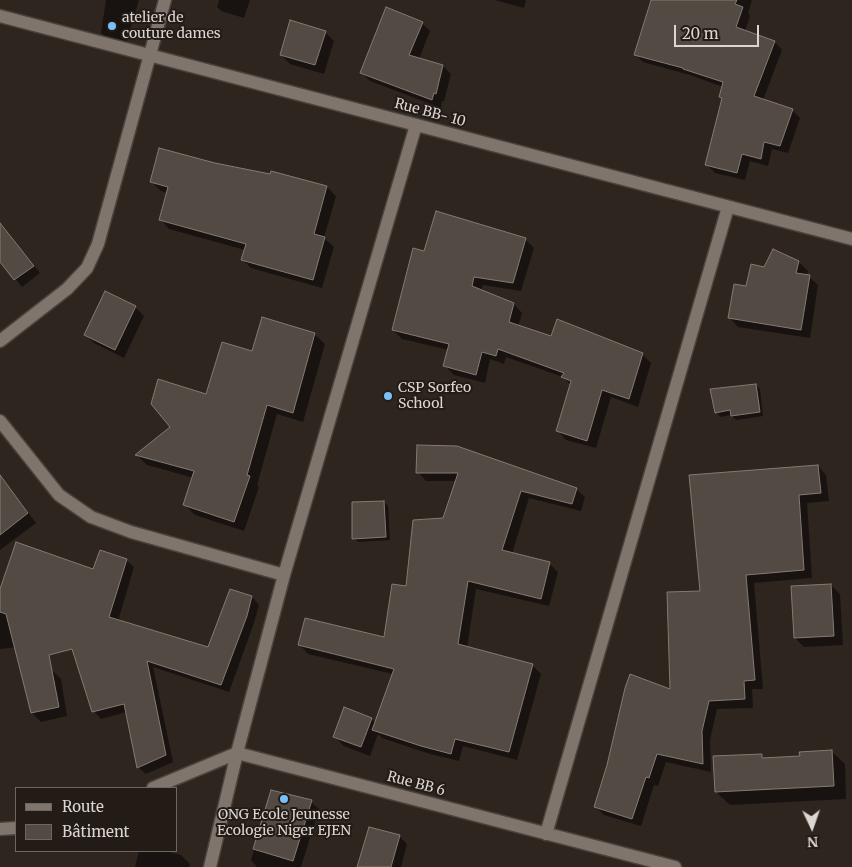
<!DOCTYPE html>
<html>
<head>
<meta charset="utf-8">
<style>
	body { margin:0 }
	#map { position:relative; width:852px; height:867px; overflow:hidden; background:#2d251e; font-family:Merriweather,serif }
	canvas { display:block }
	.legend { position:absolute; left:15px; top:787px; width:162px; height:65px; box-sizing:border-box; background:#231b15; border:1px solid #6d6661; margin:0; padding:6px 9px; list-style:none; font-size:15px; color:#dcd6d2 }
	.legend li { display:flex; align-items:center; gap:10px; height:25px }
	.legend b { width:25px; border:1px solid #6d6661 }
	.north { position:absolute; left:787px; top:802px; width:50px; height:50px; -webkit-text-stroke:4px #231b15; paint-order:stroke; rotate:177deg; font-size:14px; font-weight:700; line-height:20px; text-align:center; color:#dcd6d2 }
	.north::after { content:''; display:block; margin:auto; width:18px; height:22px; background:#dcd6d2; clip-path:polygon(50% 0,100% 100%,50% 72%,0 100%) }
	.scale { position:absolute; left:674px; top:25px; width:85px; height:22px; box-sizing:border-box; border:2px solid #dcd6d2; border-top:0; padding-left:6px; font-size:15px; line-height:18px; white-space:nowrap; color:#dcd6d2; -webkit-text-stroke:4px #231b15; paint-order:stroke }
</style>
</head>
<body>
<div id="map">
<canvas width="852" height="867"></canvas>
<ul class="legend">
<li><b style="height:6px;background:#7f756d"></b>Route</li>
<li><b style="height:14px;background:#534a43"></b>Bâtiment</li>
</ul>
<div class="north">N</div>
<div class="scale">20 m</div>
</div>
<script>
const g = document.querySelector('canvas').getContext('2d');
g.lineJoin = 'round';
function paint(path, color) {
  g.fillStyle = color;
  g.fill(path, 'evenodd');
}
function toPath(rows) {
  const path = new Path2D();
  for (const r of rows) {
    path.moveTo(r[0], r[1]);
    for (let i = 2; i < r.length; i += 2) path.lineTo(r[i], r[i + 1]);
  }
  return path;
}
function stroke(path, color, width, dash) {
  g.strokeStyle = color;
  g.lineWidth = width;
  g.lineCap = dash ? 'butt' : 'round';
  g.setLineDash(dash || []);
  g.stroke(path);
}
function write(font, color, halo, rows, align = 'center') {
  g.font = font + ' Merriweather,serif';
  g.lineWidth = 4;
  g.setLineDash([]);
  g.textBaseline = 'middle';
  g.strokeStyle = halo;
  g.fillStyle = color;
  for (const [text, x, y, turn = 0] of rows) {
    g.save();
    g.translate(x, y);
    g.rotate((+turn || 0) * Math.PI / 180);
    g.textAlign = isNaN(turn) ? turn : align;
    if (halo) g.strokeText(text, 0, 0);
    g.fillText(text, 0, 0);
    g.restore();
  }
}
const shadow = toPath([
	[106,0,139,0,125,46,109,42,101,33],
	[219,0,250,0,244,18,221,11,217,7],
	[495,0,526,0,524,8],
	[650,0,752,0,748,13,750,16,745,31,775,42,782,50,763,100,792,110,800,118,788,153,772,149,768,166,750,161,745,180,715,173,707,165,723,99,720,96,723,87,690,75,643,62,635,54],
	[422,23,430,31,419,59,443,66,451,74,444,101,442,101,441,108,370,81,362,73],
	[325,32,334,41,324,74,290,64,281,55],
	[215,164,327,187,336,196,324,238,334,247,322,288,251,268,242,259,245,250,169,229,161,220,168,193,161,191,152,182],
	[437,213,526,240,534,248,521,291,483,285,481,291,514,304,522,313,518,327,552,338,642,354,651,363,638,407,611,397,596,448,566,440,558,431,571,385,563,377,506,357,504,364,490,359,485,383,454,375,445,366,449,350,402,339,393,330,424,253],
	[0,223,40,273,22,287,0,260],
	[773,251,799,262,808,271,806,276,809,277,818,285,810,338,738,327,730,318,747,288,765,268],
	[135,307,144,316,124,358,94,343,85,335],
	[314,334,325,344,303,422,277,414,257,485,259,487,244,531,195,515,185,505,194,478,147,465,137,455,172,427,253,352],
	[756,385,760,389,763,416,736,420,731,415,720,417,716,412],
	[418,447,576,489,585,497,581,511,529,498,512,554,549,563,558,572,549,606,476,589,467,648,532,665,541,674,517,760,463,746,459,761,430,754,382,738,378,734,370,756,344,746,335,737,372,719,376,723,393,674,308,654,300,645,385,639,407,588,444,519,457,481,426,481,418,472],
	[818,466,826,475,829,501,807,503,812,578,754,583,763,689,752,689,753,708,717,709,710,740,711,772,666,762,658,786,654,785,641,826,604,815,595,806,671,691,701,592],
	[0,479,17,497,36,523,0,550],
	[384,502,388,506,390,540,358,542,354,538],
	[126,560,134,567,119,618,124,623,209,648,252,597,259,605,254,623,229,692,153,667,173,762,146,774,138,767,127,712,101,719,94,711,91,639,0,649,0,593,94,571],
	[831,585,840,594,843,645,804,647,795,638],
	[52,670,61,679,67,716,41,722,32,713],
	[831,751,845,764,846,799,730,805,716,792,761,755,766,759,801,757],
	[272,791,311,802,319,809,301,867,257,867,251,860],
	[399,836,407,844,401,867,358,867],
	[139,851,165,851,181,855,190,864,189,867,135,867]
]);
const building = toPath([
	[651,0,737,0,735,4,743,7,736,27,775,41,754,96,793,109,780,146,764,142,761,159,742,154,737,173,705,165,722,98,719,97,723,82,683,69,683,68,634,55,651,0],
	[386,7,423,22,409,55,443,65,436,94,434,93,432,100,360,73,386,7],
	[290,20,326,31,315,65,280,55,290,20],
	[159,148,215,163,270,174,271,171,327,186,314,234,325,237,313,280,241,260,246,244,159,220,168,187,150,182,159,148],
	[436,211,526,238,513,283,474,277,472,286,514,303,509,322,551,336,557,319,643,353,629,399,602,390,587,441,556,431,571,381,561,377,564,373,498,349,496,356,482,352,476,375,443,366,449,344,392,330,413,248,424,251,436,211],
	[0,223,34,266,14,280,0,262,0,223],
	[773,249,799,261,796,273,810,275,801,330,728,318,734,284,746,286,751,264,764,267,773,249],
	[105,291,136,306,115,350,84,335,105,291],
	[262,317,315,333,293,413,267,405,247,475,250,476,234,522,183,505,194,471,135,455,170,427,151,404,158,379,206,394,222,342,252,351,262,317],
	[756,384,760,412,731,416,730,410,715,413,710,389,756,384],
	[417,445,457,446,577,488,572,504,521,491,502,550,550,562,541,599,468,581,458,644,533,664,509,752,455,739,451,754,421,746,372,730,394,669,298,645,305,618,384,637,392,584,406,586,413,520,443,518,458,473,416,473,417,445],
	[818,465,821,493,799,495,804,570,746,575,755,680,744,681,745,699,709,701,702,731,703,764,657,754,649,778,646,777,632,819,594,807,607,765,625,688,630,674,670,689,667,592,700,591,689,475,818,465],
	[0,475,28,513,0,535,0,475],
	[384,501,386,537,352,539,352,502,384,501],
	[16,542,93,569,100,550,127,559,109,617,208,647,230,589,252,596,247,616,221,685,147,661,166,755,137,768,124,704,92,712,72,649,49,655,59,707,31,713,6,614,0,612,0,589,16,542],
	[831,584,834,636,794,638,791,586,831,584],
	[344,707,372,718,361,747,333,737,344,707],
	[832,750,834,786,715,792,713,756,762,754,762,758,800,756,799,752,832,750],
	[271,790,312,800,293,861,253,849,271,790],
	[369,827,400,835,391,867,357,867,369,827]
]);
const minor = toPath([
	[0,16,852,239],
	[0,341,67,289,87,268,98,244,165,0],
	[0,421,59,495,91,517,131,532,284,575],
	[153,788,237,753,675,867],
	[0,829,16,828],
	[546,834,728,207],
	[210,867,237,753,284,575,416,125]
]);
const markers = [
	[112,26,5,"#79bff8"],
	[388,396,5,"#79bff8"],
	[284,799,5,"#79bff8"]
];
const poiNames = [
	["atelier de",122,18],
	["couture dames",122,34],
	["CSP Sorfeo",398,388],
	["School",398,404],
	["ONG Ecole Jeunesse",284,815,"center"],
	["Ecologie Niger EJEN",284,831,"center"]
];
const streetNames = [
	["Rue BB- 10",430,113,15],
	["Rue BB 6",416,784,15]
];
paint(shadow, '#0007');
paint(building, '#534a43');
stroke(building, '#847a72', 1);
stroke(minor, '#49423d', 15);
stroke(minor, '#7f756d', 12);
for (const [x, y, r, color] of markers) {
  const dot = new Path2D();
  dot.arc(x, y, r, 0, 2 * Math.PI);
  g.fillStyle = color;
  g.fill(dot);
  stroke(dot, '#231b15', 2);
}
write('14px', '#dcd6d2', '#231b15', poiNames, 'left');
write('14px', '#dcd6d2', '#231b15', streetNames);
</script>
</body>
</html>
